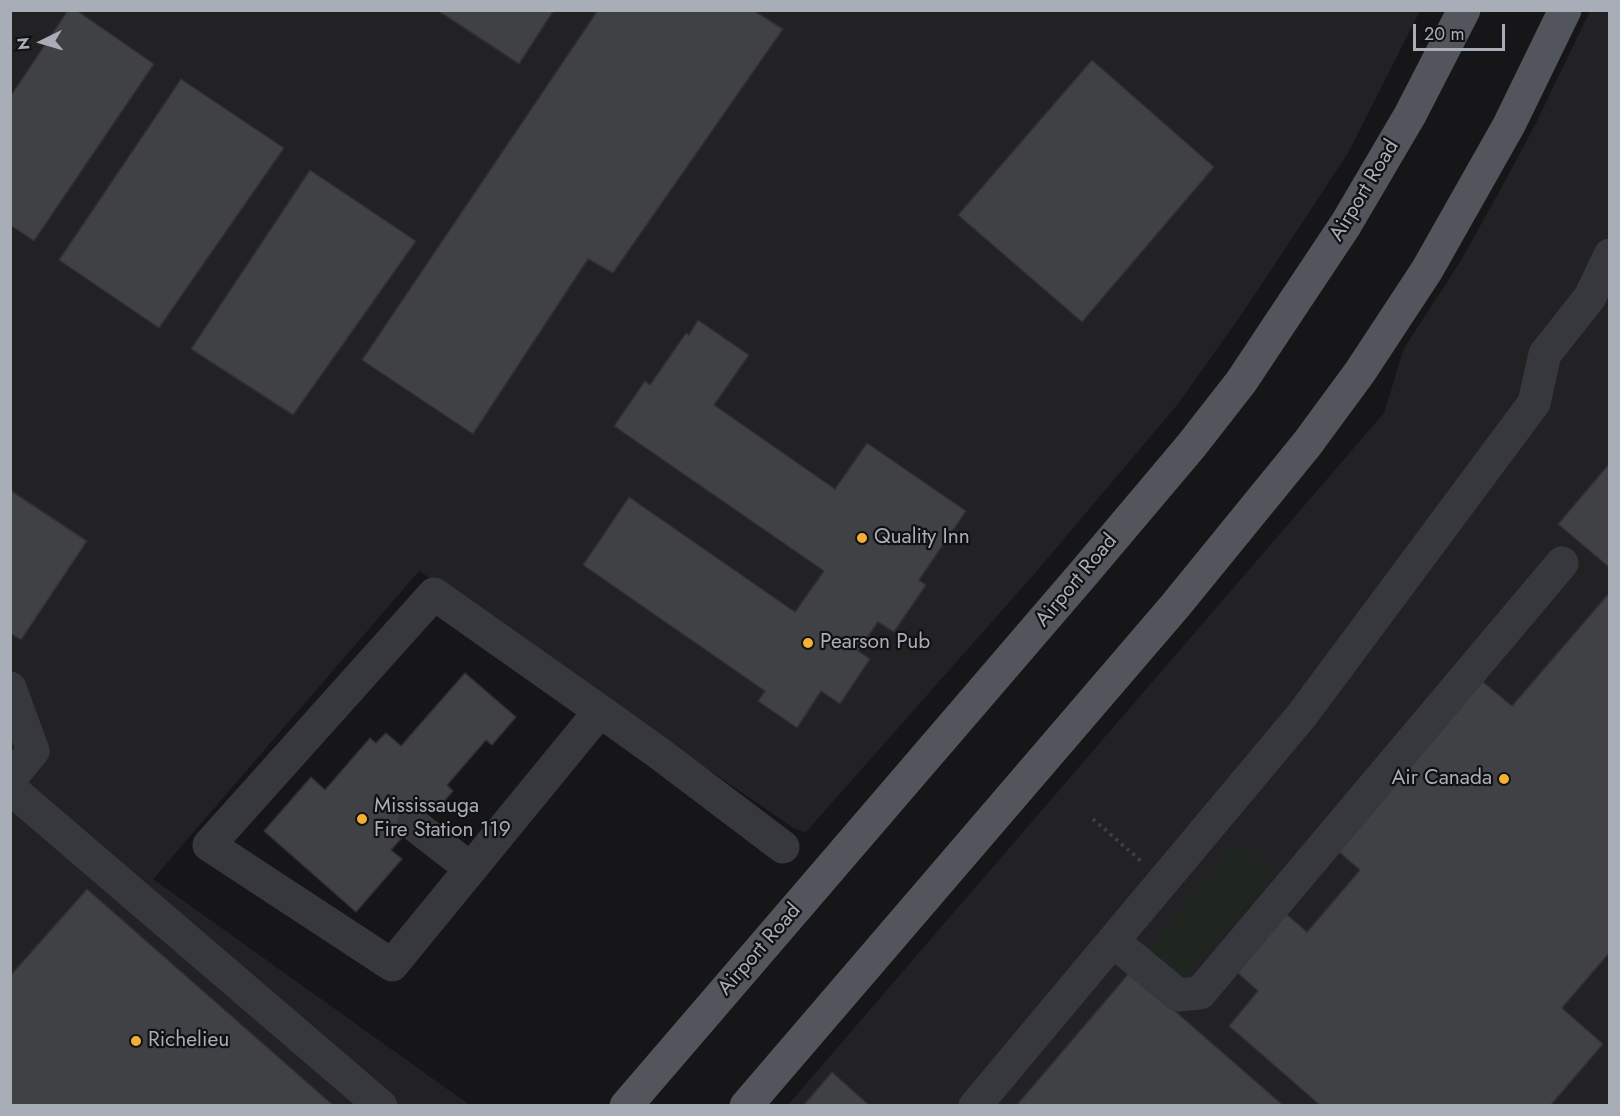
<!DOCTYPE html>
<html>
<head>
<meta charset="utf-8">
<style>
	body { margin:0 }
	#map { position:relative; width:1620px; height:1116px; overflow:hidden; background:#161618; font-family:Jost,sans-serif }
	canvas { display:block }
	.frame { position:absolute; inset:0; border:12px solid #a8adb8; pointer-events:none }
	.north { position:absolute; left:12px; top:12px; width:60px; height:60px; -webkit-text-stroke:4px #111113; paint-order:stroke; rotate:265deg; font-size:16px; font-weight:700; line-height:24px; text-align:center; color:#a8adb8 }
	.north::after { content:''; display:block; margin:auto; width:21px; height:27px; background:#a8adb8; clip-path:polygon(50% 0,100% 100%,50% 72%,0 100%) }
	.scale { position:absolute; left:1413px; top:24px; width:92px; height:27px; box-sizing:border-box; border:3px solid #a8adb8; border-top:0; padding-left:8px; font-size:18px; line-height:21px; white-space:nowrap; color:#a8adb8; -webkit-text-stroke:4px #111113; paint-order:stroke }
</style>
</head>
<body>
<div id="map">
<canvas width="1620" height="1116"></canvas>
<div class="frame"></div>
<div class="north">N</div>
<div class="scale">20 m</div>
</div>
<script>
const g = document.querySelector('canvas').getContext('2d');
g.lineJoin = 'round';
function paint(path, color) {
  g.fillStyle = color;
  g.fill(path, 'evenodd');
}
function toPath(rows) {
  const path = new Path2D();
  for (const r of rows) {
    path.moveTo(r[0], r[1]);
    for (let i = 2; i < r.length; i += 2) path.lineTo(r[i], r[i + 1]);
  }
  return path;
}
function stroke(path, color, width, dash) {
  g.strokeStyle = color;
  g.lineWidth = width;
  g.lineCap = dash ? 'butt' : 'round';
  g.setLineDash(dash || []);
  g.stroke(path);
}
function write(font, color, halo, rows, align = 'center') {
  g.font = font + ' Jost,sans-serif';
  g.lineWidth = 4.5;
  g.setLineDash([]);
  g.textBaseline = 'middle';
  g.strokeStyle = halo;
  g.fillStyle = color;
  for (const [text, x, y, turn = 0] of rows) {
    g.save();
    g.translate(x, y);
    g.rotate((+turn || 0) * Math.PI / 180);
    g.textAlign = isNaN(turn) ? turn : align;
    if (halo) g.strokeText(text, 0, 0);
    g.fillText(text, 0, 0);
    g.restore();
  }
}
const built = toPath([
	[10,11,1420,11,1348,153,1250,302,1178,404,1036,572,806,832,795,829,419,571,153,879,471,1106,11,1105],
	[1590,11,1609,11,1609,1105,787,1106,1384,413,1404,348,1460,262,1498,194,1535,125]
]);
const green = toPath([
	[1237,845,1273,874,1182,979,1147,950]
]);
const building = toPath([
	[68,10,76,10,154,64,34,241,10,225,10,97,68,10],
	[437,10,554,10,519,64,437,10],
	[598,10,753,10,783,29,613,273,588,259,473,434,362,360,598,10],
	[1092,60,1214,167,1082,322,958,215,1092,60],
	[181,79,284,148,159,328,59,260,181,79],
	[310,170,416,241,293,415,191,349,310,170],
	[698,320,749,355,714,405,835,489,867,443,966,511,919,580,926,585,894,632,878,622,858,651,870,659,840,704,821,691,797,728,758,701,765,691,583,565,629,497,795,612,824,571,614,426,645,381,650,385,686,333,689,335,698,320],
	[1610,463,1610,568,1558,524,1610,463],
	[10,490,87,541,21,640,10,633,10,490],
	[1610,592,1610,952,1562,1008,1603,1044,1550,1106,1321,1106,1229,1026,1258,991,1238,973,1284,912,1307,932,1360,870,1338,851,1482,681,1512,706,1610,592],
	[465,673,516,717,492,745,486,740,447,785,453,791,438,808,432,803,391,850,402,859,356,912,264,831,311,777,325,790,370,738,376,743,386,733,401,746,465,673],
	[87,889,334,1106,10,1106,10,976,87,889],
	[1130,972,1284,1106,1016,1106,1130,972],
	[832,1072,870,1106,803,1106,832,1072]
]);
const path = toPath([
	[1093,819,1141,861]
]);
const minor = toPath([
	[10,688,33,751,10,779],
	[600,711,434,594,209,845,392,965,600,711,660,754,783,847],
	[10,788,381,1106],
	[413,824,471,869],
	[1113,941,1178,995,1200,993,1562,563],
	[975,1106,1302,715,1534,403,1545,354,1590,297,1610,255]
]);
const major = toPath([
	[626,1106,1083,574,1191,446,1241,382,1346,224,1410,115,1464,10],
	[746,1106,1175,606,1307,444,1360,372,1427,270,1509,125,1565,10]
]);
const markers = [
	[862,538,6,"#f2b134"],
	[808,643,6,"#f2b134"],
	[1504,779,6,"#f2b134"],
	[362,819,6,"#f2b134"],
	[136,1041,6,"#f2b134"]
];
const streetNames = [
	["Airport Road",1365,191,-59],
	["Airport Road",1077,581,-50],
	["Airport Road",760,950,-49]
];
const poiNames = [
	["Quality Inn",874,538],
	["Pearson Pub",820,643],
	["Air Canada",1492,779,"right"],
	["Mississauga",374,807],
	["Fire Station 119",374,831],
	["Richelieu",148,1041]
];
paint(built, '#222225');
paint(green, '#1e261f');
paint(building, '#404145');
stroke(building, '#303034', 1.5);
stroke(path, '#3d3f44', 4, [3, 4.5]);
stroke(minor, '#37383d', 33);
stroke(major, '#53555c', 33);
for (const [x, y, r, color] of markers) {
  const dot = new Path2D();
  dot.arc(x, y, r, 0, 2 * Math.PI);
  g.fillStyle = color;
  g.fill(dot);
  stroke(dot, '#111113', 2);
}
write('21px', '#a8adb8', '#111113', streetNames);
write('21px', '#a8adb8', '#111113', poiNames, 'left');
</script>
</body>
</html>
